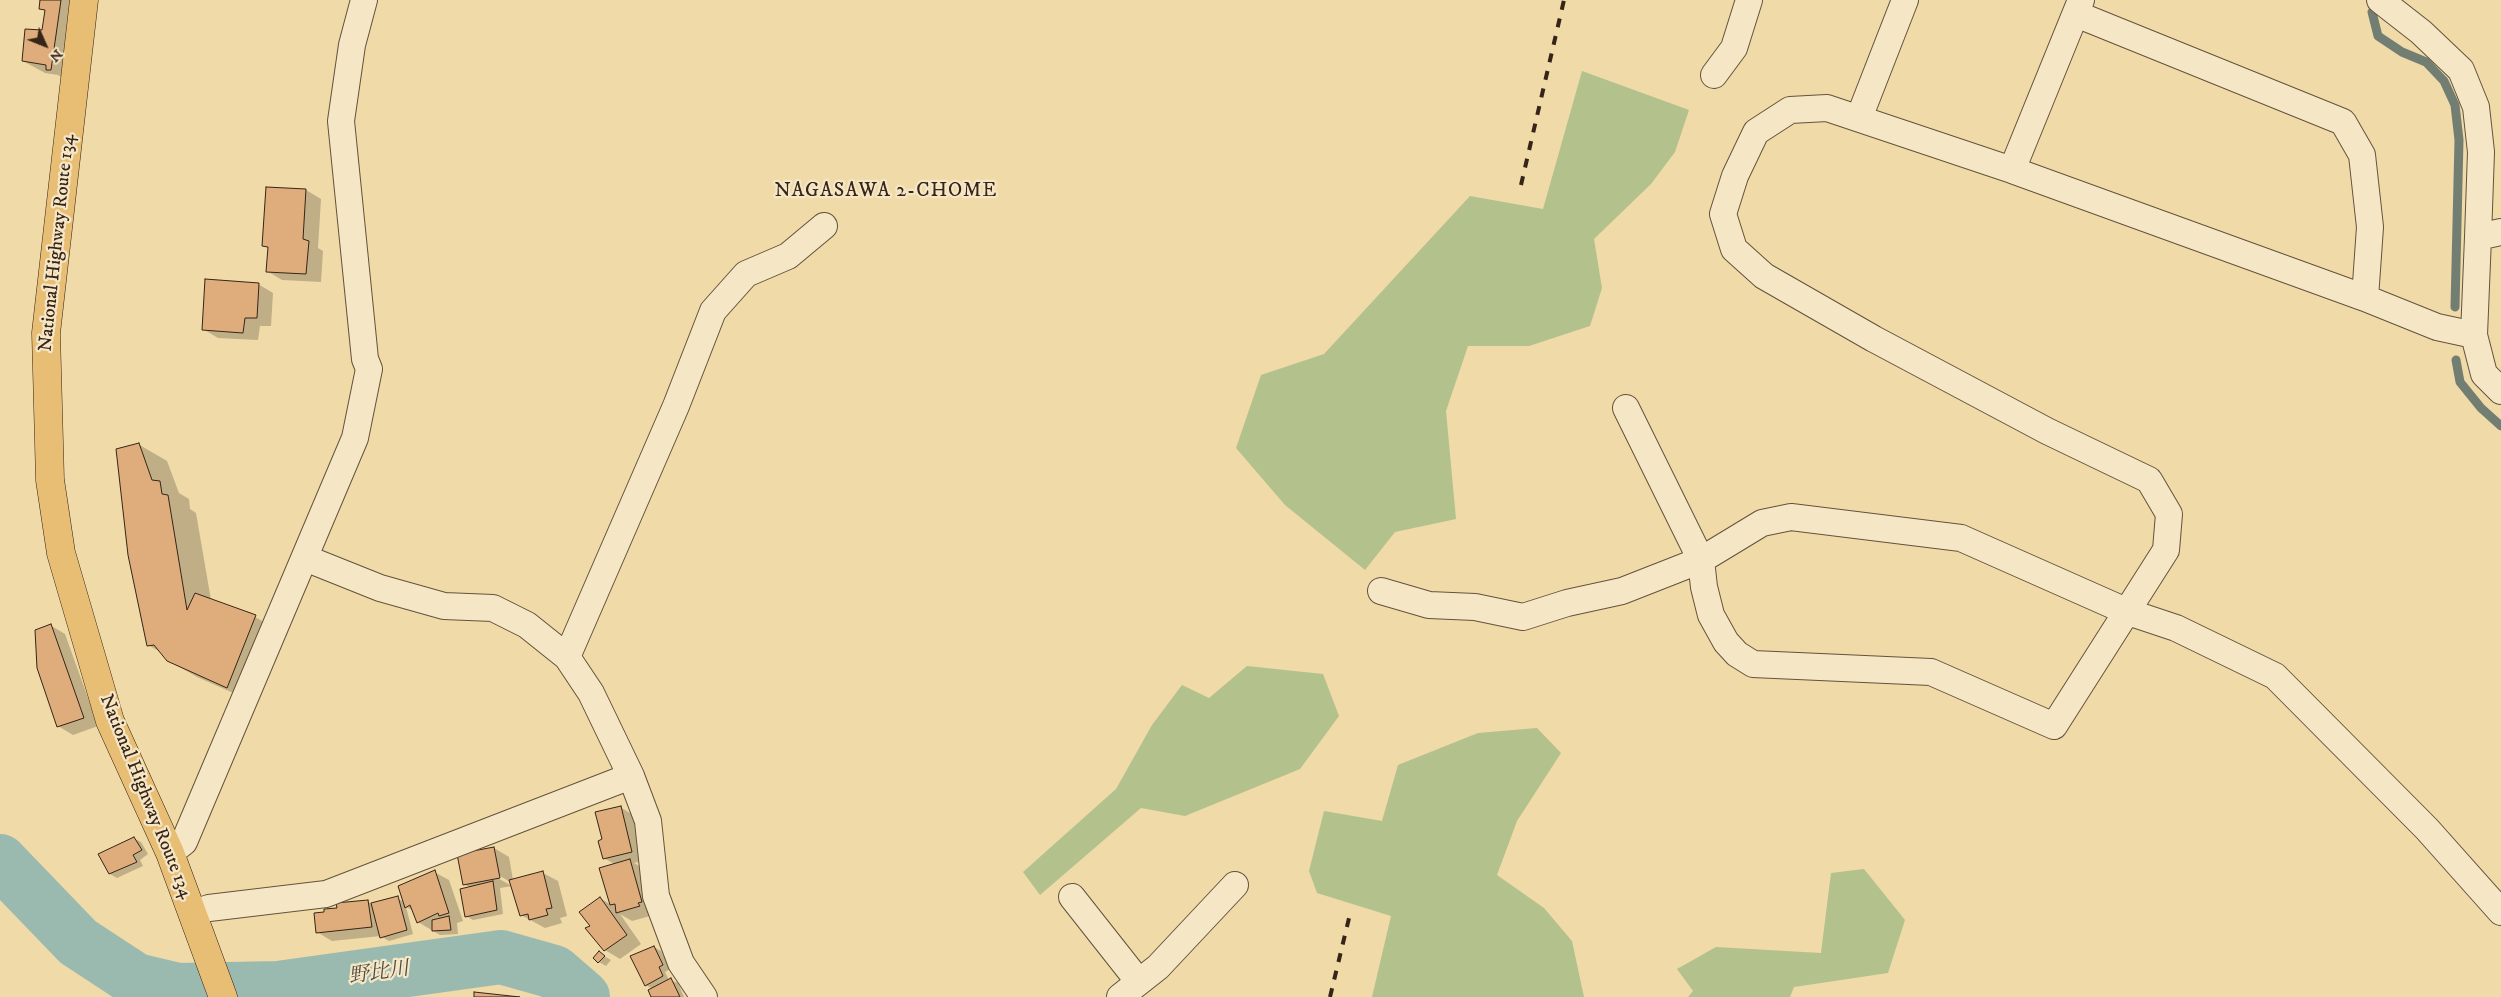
<!DOCTYPE html>
<html>
<head>
<meta charset="utf-8">
<style>
	body { margin:0 }
	#map { position:relative; width:2501px; height:997px; overflow:hidden; background:#efdaa8; font-family:"IM FELL DW Pica",serif }
	canvas { display:block }
	.north { position:absolute; left:20px; top:20px; width:50px; height:50px; -webkit-text-stroke:4px #f5e7c6; paint-order:stroke; rotate:134deg; font-size:14px; font-weight:700; line-height:20px; text-align:center; color:#362418 }
	.north::after { content:''; display:block; margin:auto; width:18px; height:22px; background:#362418; clip-path:polygon(50% 0,100% 100%,50% 72%,0 100%) }
</style>
</head>
<body>
<div id="map">
<canvas width="2501" height="997"></canvas>
<div class="north">N</div>
</div>
<script>
const g = document.querySelector('canvas').getContext('2d');
g.lineJoin = 'round';
function paint(path, color) {
  g.fillStyle = color;
  g.fill(path, 'evenodd');
}
function toPath(rows) {
  const path = new Path2D();
  for (const r of rows) {
    path.moveTo(r[0], r[1]);
    for (let i = 2; i < r.length; i += 2) path.lineTo(r[i], r[i + 1]);
  }
  return path;
}
function stroke(path, color, width, dash) {
  g.strokeStyle = color;
  g.lineWidth = width;
  g.lineCap = dash ? 'butt' : 'round';
  g.setLineDash(dash || []);
  g.stroke(path);
}
function write(font, color, halo, rows, align = 'center') {
  g.font = font + ' "IM FELL DW Pica","Noto Serif JP",serif';
  g.lineWidth = 4.5;
  g.setLineDash([]);
  g.textBaseline = 'middle';
  g.strokeStyle = halo;
  g.fillStyle = color;
  for (const [text, x, y, turn = 0] of rows) {
    g.save();
    g.translate(x, y);
    g.rotate((+turn || 0) * Math.PI / 180);
    g.textAlign = isNaN(turn) ? turn : align;
    if (halo) g.strokeText(text, 0, 0);
    g.fillText(text, 0, 0);
    g.restore();
  }
}
const green = toPath([
	[1582,71,1689,110,1675,152,1651,184,1594,239,1602,288,1590,326,1529,346,1468,346,1446,411,1456,519,1395,532,1365,570,1285,505,1236,448,1261,375,1324,354,1470,196,1543,209],
	[1247,666,1323,674,1339,716,1300,769,1185,816,1141,808,1040,895,1023,872,1116,789,1152,725,1182,685,1209,698],
	[1537,728,1561,753,1517,821,1497,875,1544,908,1572,941,1584,997,1372,997,1391,916,1317,893,1309,871,1324,811,1382,821,1398,765,1478,733],
	[1864,869,1905,920,1888,973,1794,987,1790,997,1688,997,1693,991,1677,969,1716,947,1821,953,1831,873]
]);
const shadow = toPath([
	[41,0,84,0,69,82,58,75,45,73,23,61,43,32,46,11,40,8],
	[306,190,321,199,318,248,323,251,321,282,282,280,267,271,269,248,264,246],
	[258,284,273,293,271,326,260,326,258,340,218,338,203,329],
	[138,444,167,461,179,493,189,499,190,509,196,513,211,600,255,617,284,633,256,703,197,677,168,660,162,653,148,645],
	[50,625,65,634,98,726,73,735,58,726],
	[620,807,635,816,646,860,634,863,645,869,654,915,632,921,620,914,641,944,620,959,605,950,587,928,592,926,600,898,611,905,600,869,616,865,604,858,604,840],
	[133,838,141,842,148,854,140,860,143,866,117,878,110,874],
	[494,848,509,857,513,880,543,873,558,881,567,916,560,918,562,923,545,928,521,915,512,883,495,873,494,876,512,886,500,888,503,914,473,920,466,916,471,888,464,884],
	[434,872,449,880,463,921,457,923,458,934,440,935,418,922,414,911,406,907,413,934,389,941,381,936,332,941,317,932,338,909,368,902,373,904,397,898,404,902],
	[654,947,661,951,670,969,665,972,669,980,678,983,684,997,653,997,653,989,646,985],
	[599,953,611,960,606,966,599,962]
]);
const stream = toPath([
	[2372,12,2378,36,2402,52,2426,62,2444,81,2455,105,2459,140,2455,307],
	[2456,360,2460,382,2481,408,2501,426]
]);
const river = toPath([
	[0,861,78,942,136,980,178,990,278,988,501,957,554,972,583,997]
]);
const building = toPath([
	[40,0,61,0,51,70,46,70,46,65,22,61,25,29,42,30,45,10,39,9,40,0],
	[266,187,306,189,303,239,309,241,306,274,266,272,268,247,262,246,266,187],
	[205,279,259,283,257,318,245,318,243,333,202,330,205,279],
	[139,443,152,480,160,481,162,494,168,495,187,610,195,593,256,615,227,688,167,661,154,645,147,646,128,555,116,449,139,443],
	[51,624,84,718,57,727,37,668,35,630,51,624],
	[621,806,632,852,603,859,598,841,602,839,595,812,621,806],
	[134,837,142,850,133,855,137,862,109,874,98,854,134,837],
	[494,847,500,878,463,885,457,854,494,847],
	[630,859,642,902,638,903,640,906,616,913,615,904,610,905,599,868,630,859],
	[435,870,449,913,439,916,438,913,417,923,410,905,405,908,398,886,435,870],
	[543,871,552,908,546,909,548,915,529,920,528,914,520,916,509,880,543,871],
	[493,881,497,910,465,917,460,889,493,881],
	[398,896,407,930,380,938,371,903,398,896],
	[600,897,627,935,604,951,585,928,590,926,579,912,600,897],
	[368,900,372,927,316,933,314,913,324,912,324,909,337,908,336,903,368,900],
	[449,916,451,930,432,931,432,920,449,916],
	[654,946,663,965,659,967,663,976,645,986,630,956,654,946],
	[599,951,605,956,598,963,593,958,599,951],
	[671,978,680,997,651,997,648,990,671,978],
	[474,992,520,997,474,997,474,992]
]);
const street = toPath([
	[2380,0,2421,32,2461,70,2476,107,2481,152,2478,237,2501,232],
	[2076,14,2343,122,2362,155,2370,227,2365,298],
	[1714,75,1734,48,1749,0],
	[1859,118,1905,0],
	[2012,170,2081,0],
	[2478,237,2474,335,2484,374,2501,391],
	[1626,408,1701,560,1704,587,1711,615,1726,642,1737,654,1753,664,1931,672,2054,726,2166,550,2169,514,2149,480,2047,431,1874,339,1764,276,1734,249,1723,214,1735,176,1756,132,1790,110,1827,108,2012,170,2365,298,2437,327,2474,335],
	[305,558,380,588,444,606,493,608,527,625,567,657,591,693,631,776,648,821,656,896,681,963,704,997],
	[1381,591,1429,605,1475,607,1523,617,1567,603,1622,591,1701,560,1762,523,1791,517,1961,538,2128,612,2176,628,2275,676,2427,829,2501,912],
	[567,657,676,406,713,311,746,274,788,256,824,226],
	[170,853,184,842,355,438,369,369,365,359,341,121,352,45,364,0],
	[1072,897,1139,982],
	[193,913,209,908,326,894,631,776],
	[1120,997,1158,967,1235,885]
]);
const highway = toPath([
	[84,0,46,333,50,480,61,553,110,721,170,853,223,997]
]);
const rail = toPath([
	[1521,185,1564,0],
	[1330,997,1350,914]
]);
const streetNames = [
	["National Highway Route 134",58,243,-84],
	["National Highway Route 134",145,797,68]
];
const neighbourhoodNames = [
	["NAGASAWA 2-CHOME",886,192]
];
const waterNames = [
	["野比川",379,974,-8]
];
paint(green, '#b3c18c');
paint(shadow, '#0003');
stroke(stream, '#737e73', 9);
stroke(river, '#9bbaaf', 54);
paint(building, '#dfad7c');
stroke(building, '#362418', 1);
stroke(street, '#64523c', 28);
stroke(highway, '#362418', 29);
stroke(street, '#f5e7c6', 26);
stroke(highway, '#e8bd74', 28);
stroke(rail, '#362418', 4, [9, 9]);
write('19px', '#362418', '#f5e7c6', streetNames);
g.letterSpacing = '1px';
write('20px', '#362418', '#f5e7c6', neighbourhoodNames);
g.letterSpacing = '0px';
write('italic 20px', '#4f4a3e', '#f5e7c6', waterNames);
</script>
</body>
</html>
